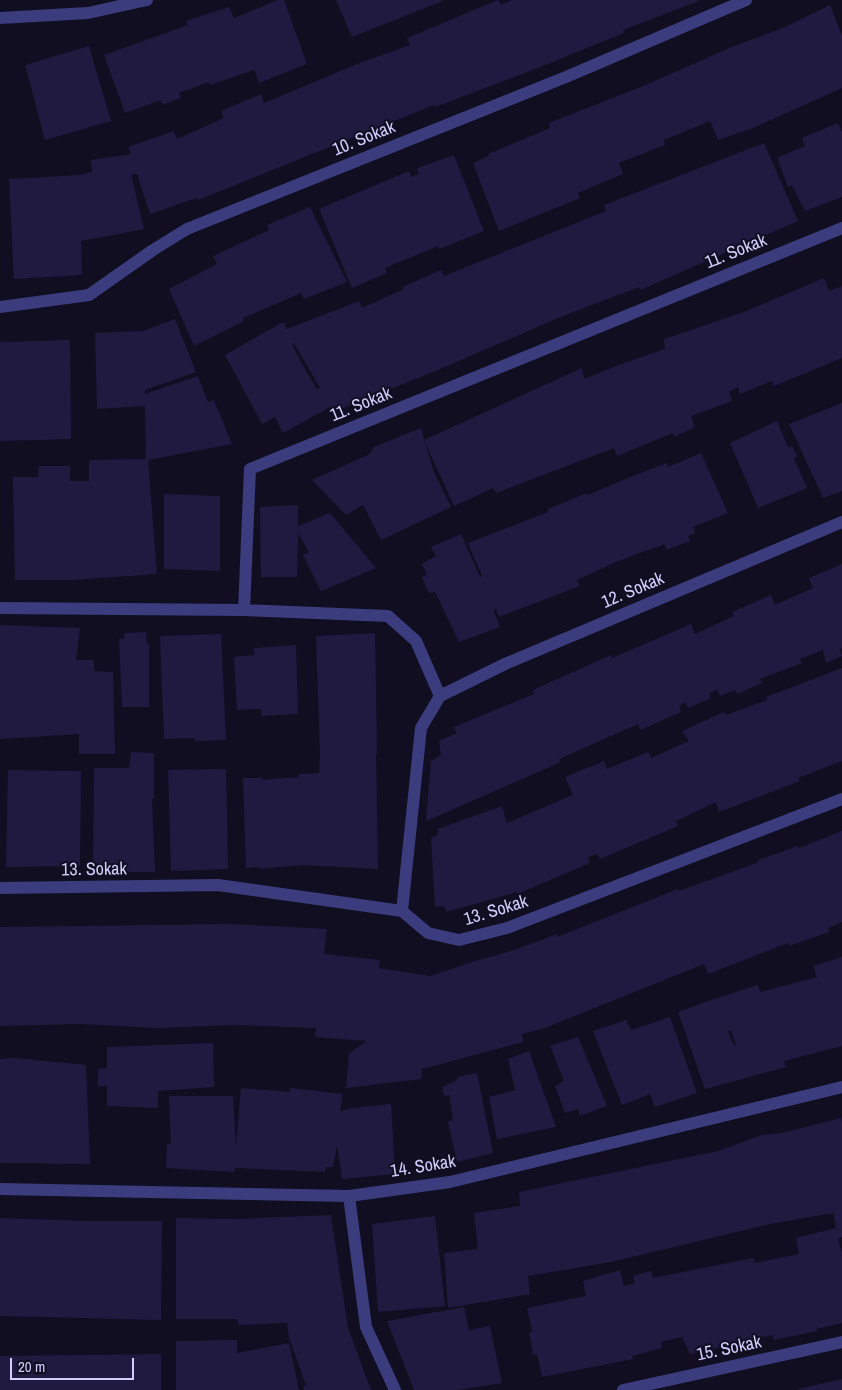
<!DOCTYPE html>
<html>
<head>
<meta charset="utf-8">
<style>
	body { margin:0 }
	#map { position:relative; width:842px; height:1390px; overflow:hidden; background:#100e20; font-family:"Archivo Narrow",sans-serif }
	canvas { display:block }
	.scale { position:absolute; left:10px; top:1358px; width:124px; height:22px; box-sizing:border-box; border:2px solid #d1cefe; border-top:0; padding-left:6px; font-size:15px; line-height:18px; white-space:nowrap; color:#d1cefe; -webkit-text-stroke:4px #100e20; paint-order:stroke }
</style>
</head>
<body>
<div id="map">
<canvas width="842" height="1390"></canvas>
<div class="scale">20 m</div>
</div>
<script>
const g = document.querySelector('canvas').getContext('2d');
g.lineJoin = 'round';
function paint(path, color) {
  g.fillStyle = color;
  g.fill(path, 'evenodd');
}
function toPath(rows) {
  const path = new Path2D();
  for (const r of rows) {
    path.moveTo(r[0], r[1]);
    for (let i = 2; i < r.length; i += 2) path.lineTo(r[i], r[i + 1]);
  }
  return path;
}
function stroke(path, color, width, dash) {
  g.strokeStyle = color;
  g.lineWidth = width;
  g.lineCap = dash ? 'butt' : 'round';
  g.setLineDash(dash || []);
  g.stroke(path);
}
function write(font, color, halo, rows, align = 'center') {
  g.font = font + ' "Archivo Narrow",sans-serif';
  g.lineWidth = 4;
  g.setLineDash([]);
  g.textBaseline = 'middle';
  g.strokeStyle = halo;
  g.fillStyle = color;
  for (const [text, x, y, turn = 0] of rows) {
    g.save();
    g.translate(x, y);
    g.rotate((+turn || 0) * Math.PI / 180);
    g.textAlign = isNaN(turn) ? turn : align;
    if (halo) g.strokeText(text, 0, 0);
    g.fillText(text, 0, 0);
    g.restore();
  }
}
const building = toPath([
	[278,0,284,0,307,64,259,83,254,70,210,85,209,82,179,93,181,98,162,105,161,100,125,113,104,55,188,25,186,21,229,7,234,18],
	[336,0,445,0,352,37],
	[498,0,501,5,512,0,701,0,623,30,624,33,530,71,435,107,434,105,198,200,197,198,150,214,137,174,131,174,144,229,81,241,82,275,14,279,9,179,80,175,92,172,91,160,131,154,128,147,174,131,177,139,224,118,221,111,261,94,264,103,362,62,410,45,407,38],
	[830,5,842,36,842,88,753,128,718,140,710,121,664,140,665,145,619,163,623,174,578,193,580,198,499,231,473,163,489,156,488,154,550,128,549,123,643,86,734,46,783,28],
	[89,46,111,121,45,140,25,65],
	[838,123,842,132,842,197,805,211,792,185,788,187,777,158,805,146,802,138],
	[764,143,798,221,640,290,639,287,558,318,438,370,333,412,330,407,283,433,275,417,262,424,225,355,283,322,287,329,359,301,362,308,404,289,403,287,441,270,444,276,606,211,604,205],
	[294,343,320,388,317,389,302,364,292,344],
	[454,155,484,231,439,249,438,246,385,268,387,273,352,288,319,209,409,171,411,177,419,174,417,168],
	[310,207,347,282,304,299,301,293,243,318,244,321,194,346,169,289,217,264,213,256,269,230,267,225],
	[824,278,829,291,842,286,842,358,774,386,772,381,740,394,738,387,729,392,732,401,691,416,695,427,674,437,673,433,617,456,614,448,496,493,493,488,454,506,424,440,434,472,451,507,381,540,363,505,346,515,312,480,370,454,374,447,421,428,424,440,582,368,584,379,624,363,665,349,664,339,744,312],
	[175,319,196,372,145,390,145,394,198,376,208,402,214,400,232,444,148,460,157,574,73,580,15,580,13,477,38,477,39,466,70,466,70,481,89,481,89,460,146,459,145,406,97,409,95,333,143,331],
	[70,340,71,439,0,441,0,342],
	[842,403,842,491,823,498,789,424],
	[777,421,788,447,792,446,797,456,794,458,807,488,758,508,730,443],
	[701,453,728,513,693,527,695,533,688,536,690,541,667,550,664,544,656,548,656,547,616,562,577,580,580,586,499,617,496,609,493,609,500,627,459,642,435,592,429,593,422,577,427,575,422,564,436,556,431,547,461,534,480,577,482,576,468,543,548,512,548,509,587,493,588,495,628,478,667,463,668,467],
	[164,494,220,496,220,571,164,569],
	[298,505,298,526,330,513,376,568,321,591,303,555,309,552,298,533,297,577,261,577,260,507],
	[842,564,842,648,839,649,842,656,826,663,823,650,800,659,802,663,760,679,762,683,737,694,735,690,720,696,717,690,709,693,711,698,688,708,686,702,679,706,681,712,640,730,638,724,559,759,561,762,426,821,431,761,441,755,439,741,457,733,454,727,534,694,533,690,611,655,612,658,691,624,695,634,734,616,732,612,771,595,775,605,813,588,809,578],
	[0,625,80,628,76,660,94,660,94,671,113,672,115,754,79,754,79,734,0,739],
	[146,632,147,644,149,644,149,707,122,707,119,638,124,639,124,633],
	[375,633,377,754,376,754,378,869,302,865,259,869,260,867,246,868,243,778,263,778,262,780,299,777,299,774,319,773,320,754,316,636],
	[221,634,226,740,195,741,195,738,164,739,160,636],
	[296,645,298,714,262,716,261,709,237,710,234,657,254,655,254,648],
	[842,668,842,761,798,778,800,781,719,812,716,802,676,821,678,826,600,859,597,854,588,857,590,863,517,894,517,892,446,912,444,906,435,907,431,838,438,835,438,829,502,806,507,823,573,795,565,777,604,761,607,769,648,752,651,758,689,741,682,731,724,712,726,715,767,700,766,697],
	[131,752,154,753,154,799,152,799,155,872,93,872,94,768,129,768],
	[226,769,228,869,171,871,168,770],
	[8,770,81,771,80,866,6,867],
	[842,831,842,922,828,928,829,932,789,946,788,943,708,974,704,964,545,1028,522,1034,523,1042,422,1069,421,1079,346,1088,349,1054,366,1041,315,1037,316,1028,233,1025,157,1028,80,1024,0,1026,0,927,230,924,327,929,324,954,380,960,379,968,430,976,472,962,517,949,557,934,557,937,678,889,679,891,759,862,758,860,798,846,799,848],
	[842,957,842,1046,784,1061,786,1067,705,1089,678,1012,717,998,758,985,760,992,817,977,813,966],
	[731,1030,736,1045,734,1046,728,1031],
	[670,1017,697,1093,655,1107,650,1094,622,1105,593,1031,626,1020,631,1030],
	[578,1037,607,1106,580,1116,578,1109,565,1113,555,1086,564,1081,550,1046],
	[213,1043,214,1087,158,1091,158,1108,107,1106,107,1086,98,1086,98,1069,107,1068,107,1047],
	[529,1051,556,1127,497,1139,489,1097,515,1090,508,1059],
	[15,1058,86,1065,90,1164,0,1163,0,1059],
	[477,1073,493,1153,457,1162,448,1122,453,1120,449,1095,444,1096,442,1087,457,1080,457,1077],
	[241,1088,290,1092,290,1088,343,1094,340,1111,353,1108,391,1104,395,1174,342,1179,337,1145,333,1167,326,1167,325,1172,235,1168,234,1172,166,1168,167,1144,171,1144,169,1096,233,1096,236,1145],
	[841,1118,842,1122,842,1237,838,1238,842,1254,842,1323,816,1329,817,1331,774,1340,773,1335,690,1354,682,1337,661,1342,662,1348,632,1356,633,1359,542,1377,537,1354,533,1355,529,1333,532,1332,527,1308,586,1296,583,1281,620,1270,624,1286,635,1283,633,1276,651,1271,653,1278,753,1258,755,1263,799,1254,796,1238,836,1228,833,1213,770,1224,611,1262,528,1276,530,1294,448,1308,444,1253,478,1249,474,1213,520,1206,519,1192,718,1151,762,1135,782,1133],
	[331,1215,348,1328,371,1390,304,1390,303,1386,306,1385,289,1338,287,1323,239,1325,237,1319,176,1319,176,1218,236,1219],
	[435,1216,445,1306,378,1312,372,1224],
	[0,1218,87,1221,162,1221,161,1320,0,1316],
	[464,1307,469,1330,490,1326,502,1383,458,1390,414,1390,387,1321],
	[237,1340,237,1353,289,1343,299,1390,176,1390,176,1341],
	[161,1354,161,1390,0,1390,0,1356],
	[842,1379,842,1390,799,1390,798,1389]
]);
const street = toPath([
	[0,18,88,13,147,0],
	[0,307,89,295,153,250,187,229,566,77,746,0],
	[0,608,244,610,388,616,416,641,440,696],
	[244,610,250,469,842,228],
	[0,888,218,885,402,911,428,933,459,940,507,928,842,799],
	[402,911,421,728,440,696,505,664,842,522],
	[0,1189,349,1196,450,1182,842,1087],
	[349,1196,366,1327,395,1390],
	[623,1390,842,1342]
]);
const streetNames = [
	["10. Sokak",364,139,-22],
	["11. Sokak",736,252,-22],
	["11. Sokak",361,405,-22],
	["12. Sokak",633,591,-23],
	["13. Sokak",94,870,-1],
	["13. Sokak",496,911,-17],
	["14. Sokak",423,1167,-9],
	["15. Sokak",729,1349,-12]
];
paint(building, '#201a41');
stroke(street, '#3a3c7e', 12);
write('18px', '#d1cefe', '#100e20', streetNames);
</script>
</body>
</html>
